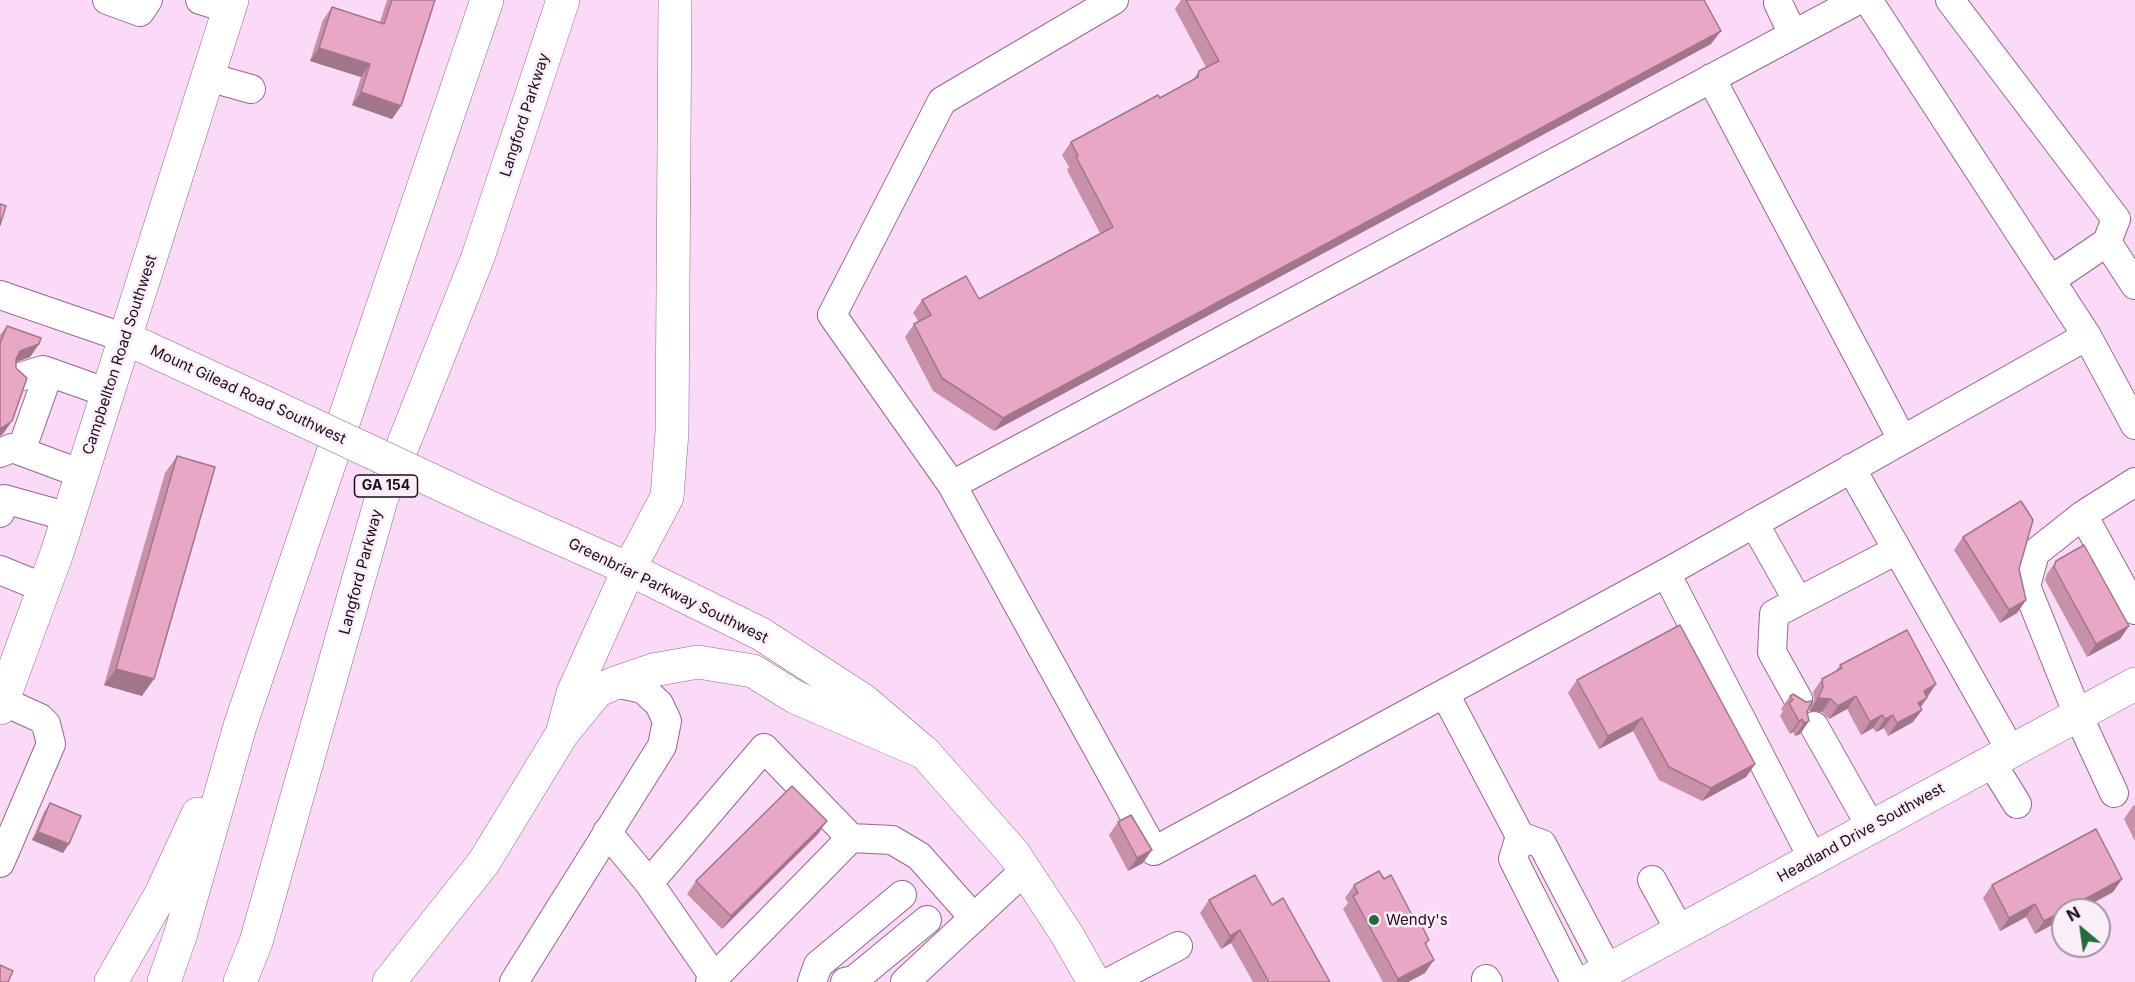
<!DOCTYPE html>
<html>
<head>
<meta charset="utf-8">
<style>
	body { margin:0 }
	#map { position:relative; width:2135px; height:982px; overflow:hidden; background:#fadaf6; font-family:Inter,sans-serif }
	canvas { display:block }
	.north { position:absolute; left:2051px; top:898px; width:60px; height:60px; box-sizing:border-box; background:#faeff9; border:2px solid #a294a1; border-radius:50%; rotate:331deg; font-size:16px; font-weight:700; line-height:24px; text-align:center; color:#1e0c1d }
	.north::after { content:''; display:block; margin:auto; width:21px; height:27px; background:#246d3a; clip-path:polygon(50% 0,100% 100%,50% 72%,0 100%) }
</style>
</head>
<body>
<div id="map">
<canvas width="2135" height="982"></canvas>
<div class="north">N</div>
</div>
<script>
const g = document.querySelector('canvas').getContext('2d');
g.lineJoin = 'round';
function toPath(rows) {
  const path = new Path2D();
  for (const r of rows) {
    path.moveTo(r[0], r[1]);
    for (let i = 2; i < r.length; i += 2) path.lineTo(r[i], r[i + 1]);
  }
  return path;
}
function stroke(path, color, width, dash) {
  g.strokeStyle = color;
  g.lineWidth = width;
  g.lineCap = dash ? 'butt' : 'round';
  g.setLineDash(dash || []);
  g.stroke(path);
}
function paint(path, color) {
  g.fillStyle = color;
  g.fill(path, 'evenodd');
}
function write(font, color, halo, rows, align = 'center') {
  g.font = font + ' Inter,sans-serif';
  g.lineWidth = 5;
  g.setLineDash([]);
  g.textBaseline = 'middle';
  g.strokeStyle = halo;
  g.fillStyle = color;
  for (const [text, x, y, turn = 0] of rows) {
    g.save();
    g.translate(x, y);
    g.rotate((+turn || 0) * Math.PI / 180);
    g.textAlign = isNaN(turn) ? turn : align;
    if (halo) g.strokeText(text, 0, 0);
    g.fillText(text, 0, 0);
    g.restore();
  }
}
const minor = toPath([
	[107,0,140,12,148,0],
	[200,0,229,9],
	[1114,0,942,101,832,315,952,485,1154,851,1666,573,2087,336,2135,425],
	[1868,0,2087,336],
	[1950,0,2116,219,2107,242,2051,280],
	[1778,3,1793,34],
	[208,77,251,89],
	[1711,78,1902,439],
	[2107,242,2135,285],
	[0,295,125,338],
	[23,376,43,370,108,393],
	[21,451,49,372],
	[0,453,12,448,82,474],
	[1851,468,2011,751],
	[952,485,1858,0],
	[0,513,4,499,69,517],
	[2083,515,2135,610],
	[1754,523,1798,601],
	[0,570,44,588],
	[1666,573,1813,859],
	[1445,694,1520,836,1542,844,1608,970],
	[1798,699,1772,652,1774,614,1897,550],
	[0,700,40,718,46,724,51,744,0,863],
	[1814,726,1871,827],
	[1991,762,2017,804],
	[2114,793,2078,715,2026,586,2035,553,2083,515,2135,482],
	[607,832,649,883,764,748,851,838,892,840,919,856,974,918],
	[1520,836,1513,859,1575,982],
	[1652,880,1680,931],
	[649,883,714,977],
	[1486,979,1488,982],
	[514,982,662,746,667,721,659,704,643,689,615,683],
	[710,982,851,838],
	[812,982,818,965,902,895],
	[845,982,854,980,927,920],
	[905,982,1025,870],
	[1109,982,1178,946]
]);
const major = toPath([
	[125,338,264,402],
	[491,508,629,569,761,634,863,700,925,753,1014,854,1066,933,1094,982],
	[0,708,57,553,232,0],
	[1586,982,2135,684]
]);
const highway = toPath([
	[562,734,573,693,629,569,667,497,672,432,675,0],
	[111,982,161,894,198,814],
	[164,982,181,933,240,726,487,0],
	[240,982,256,942,381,500,478,257,563,0],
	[389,982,484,862,562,734,597,691,615,683,653,670,698,662,753,671,795,697,925,753]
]);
const majorBridge = toPath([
	[264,402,491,508]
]);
const wall = toPath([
	[387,0,435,0,401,106,392,119,352,105,361,77,310,61,323,20,332,7,380,22],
	[1181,0,1704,0,1711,44,994,431,933,391,905,337,914,324,919,322,913,313,922,300,979,299,1100,233,1067,170,1069,167,1062,155,1071,142,1160,98,1193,80,1199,71,1206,67,1175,9],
	[7,326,39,344,30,357,16,362,3,434,0,436,0,335],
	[177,456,142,696,104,685,165,473],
	[1963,537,2019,569,2026,600,2017,613,2000,623,1954,550],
	[2056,561,2129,626,2120,639,2087,657,2045,580,2047,574],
	[1840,665,1936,684,1921,707,1913,722,1888,736,1884,728,1876,732,1873,728,1861,735,1847,709,1829,719,1822,712,1809,711,1814,700,1813,692,1822,679,1835,672],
	[1577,680,1755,764,1746,777,1702,801,1659,780,1633,731,1599,749,1568,693],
	[1790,696,1807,712,1809,721,1800,734,1795,736,1793,732,1790,734,1780,716,1783,711,1781,709],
	[50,803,63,853,32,840,44,812],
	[2135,805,2135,841,2124,819,2133,806],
	[1118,822,1143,863,1128,871,1109,835],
	[818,834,722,929,687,894,696,881],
	[1384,879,1429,940,1426,945,1425,973,1408,982,1383,982,1343,909,1348,903,1345,898,1354,885],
	[2122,879,2113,892,2080,910,2063,910,2063,919,2035,934,2026,917,2000,931,1983,898,1992,885],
	[1209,900,1272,905,1330,982,1253,982,1231,943,1221,949,1200,913]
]);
const shadedWall = toPath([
	[1721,31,1711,44,994,431,1003,418],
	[319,48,370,64,361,77,310,61],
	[361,92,401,106,392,119,352,105],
	[39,344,30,357,11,364,20,351],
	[12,421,3,434,0,436,0,429],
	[2026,600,2017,613,2000,623,2009,610],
	[2129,626,2120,639,2087,657,2096,644],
	[116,669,154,679,142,696,104,685],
	[1936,684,1927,697,1924,691],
	[1856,696,1847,709,1829,719,1838,706],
	[1818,698,1831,699,1822,712,1809,711],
	[1927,698,1918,711,1918,703],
	[1922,710,1913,722,1888,736,1897,723],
	[1882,715,1873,728,1861,735,1870,722],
	[1893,715,1884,728,1876,732,1885,719],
	[1642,718,1633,731,1599,749,1608,736],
	[1802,719,1793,732,1790,734,1799,721],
	[1809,721,1800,734,1795,736,1804,723],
	[1755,764,1746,777,1702,801,1711,788],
	[827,821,818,834,722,929,731,916],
	[38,832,69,844,63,853,32,840],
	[1152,850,1143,863,1128,871,1137,858],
	[2122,879,2113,892,2080,910,2065,910],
	[2035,904,2026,917,2000,931,2009,918],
	[2063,911,2063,919,2035,934,2044,921],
	[1240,930,1231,943,1221,949,1230,936],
	[1434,960,1425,973,1408,982,1396,982,1398,979]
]);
const building = toPath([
	[392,0,435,0,401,106,361,92,370,64,319,48,332,7,384,24,392,0],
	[1186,0,1704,0,1721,31,1003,418,942,378,914,324,931,315,922,300,966,276,979,299,1113,227,1076,157,1078,156,1071,142,1158,95,1160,98,1198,77,1199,71,1219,61,1186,0],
	[0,204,6,206,0,225,0,204],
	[7,326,41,338,39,344,20,351,16,359,16,368,27,378,12,421,0,429,0,344,7,326],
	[177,456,215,467,154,679,116,669,177,456],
	[2021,501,2033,520,2019,569,2026,600,2009,610,1963,537,2021,501],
	[2084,545,2129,626,2096,644,2054,567,2056,561,2084,545],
	[1680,625,1755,764,1711,788,1669,767,1642,718,1608,736,1577,680,1680,625],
	[1907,630,1936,684,1924,691,1927,698,1918,703,1922,710,1897,723,1893,715,1885,719,1882,715,1870,722,1856,696,1838,706,1831,699,1818,698,1823,687,1822,679,1842,668,1840,665,1907,630],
	[1793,694,1806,702,1812,701,1807,712,1809,721,1804,723,1802,719,1799,721,1789,703,1793,700,1790,696,1793,694],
	[792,786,827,821,731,916,696,881,792,786],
	[50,803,81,816,69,844,38,832,50,803],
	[1131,815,1152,850,1137,858,1118,822,1131,815],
	[2096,829,2122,879,2065,910,2063,910,2063,911,2044,921,2035,904,2009,918,1992,885,2096,829],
	[1379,871,1384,879,1391,875,1414,919,1418,918,1429,940,1425,943,1434,960,1398,979,1353,896,1358,893,1354,885,1379,871],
	[1255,875,1272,905,1283,898,1330,982,1269,982,1240,930,1230,936,1209,900,1255,875],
	[0,965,13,971,8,982,0,982,0,965]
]);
const markers = [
	[1374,920,6,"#246d3a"]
];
const shields = [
	[386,486,63]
];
const shieldNames = [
	["GA 154",386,486]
];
const streetNames = [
	["Langford Parkway",525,115,-72],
	["Campbellton Road Southwest",120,355,-72],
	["Mount Gilead Road Southwest",248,395,25],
	["Langford Parkway",361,572,-75],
	["Greenbriar Parkway Southwest",668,591,26],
	["Headland Drive Southwest",1861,833,-29]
];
const poiNames = [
	["Wendy's",1386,920]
];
stroke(minor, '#956690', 30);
stroke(major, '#956690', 34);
stroke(highway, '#956690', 34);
stroke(minor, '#fff', 28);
stroke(major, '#fff', 33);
stroke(highway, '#fff', 33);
stroke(majorBridge, '#956690', 34, []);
stroke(majorBridge, '#fff', 33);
paint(wall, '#c890a9');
paint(shadedWall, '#a2768a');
paint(building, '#e8a8c5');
stroke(building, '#a2768a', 1.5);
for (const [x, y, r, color] of markers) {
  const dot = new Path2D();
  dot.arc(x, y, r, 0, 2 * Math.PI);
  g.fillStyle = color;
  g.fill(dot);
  stroke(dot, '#faeff9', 2);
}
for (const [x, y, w] of shields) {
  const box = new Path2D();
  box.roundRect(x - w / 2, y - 11, w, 22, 4.5);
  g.fillStyle = '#faeff9';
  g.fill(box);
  stroke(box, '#1e0c1d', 1.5);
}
write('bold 14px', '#1e0c1d', null, shieldNames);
write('15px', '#1e0c1d', '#faeff9', streetNames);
write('15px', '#1e0c1d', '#faeff9', poiNames, 'left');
</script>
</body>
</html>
